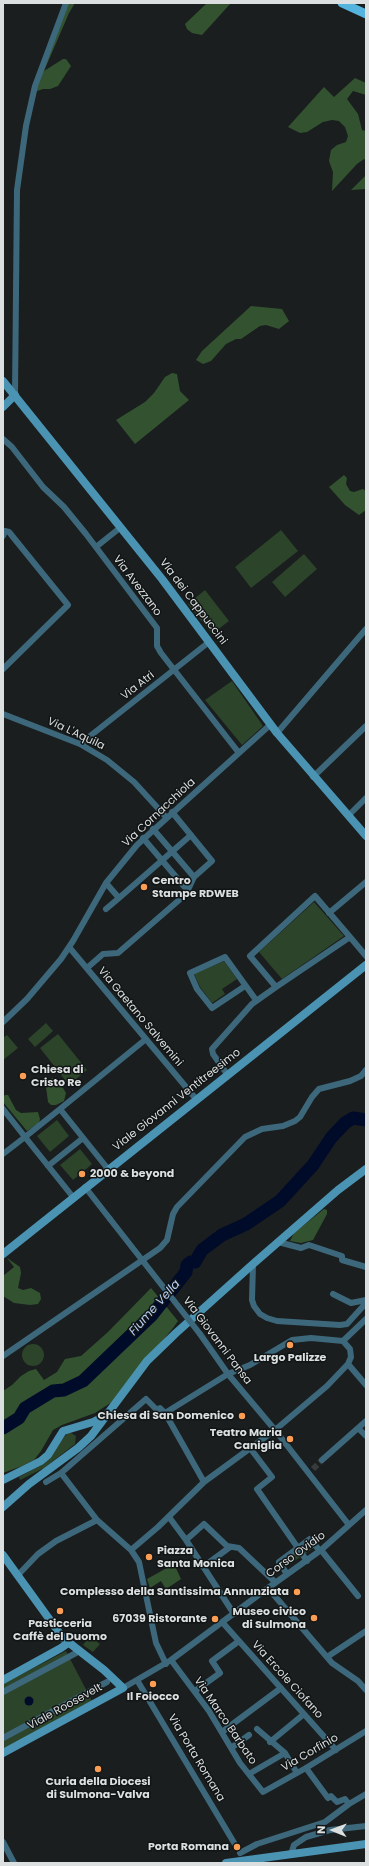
<!DOCTYPE html>
<html>
<head>
<meta charset="utf-8">
<style>
	body { margin:0 }
	#map { position:relative; width:369px; height:1866px; overflow:hidden; background:#1a1e1e; font-family:Poppins,sans-serif }
	canvas { display:block }
	.frame { position:absolute; inset:0; border:4px solid #dcdfdf; pointer-events:none }
	.north { position:absolute; left:313px; top:1810px; width:40px; height:40px; -webkit-text-stroke:3px #111515; paint-order:stroke; rotate:271deg; font-size:11px; font-weight:700; line-height:16px; text-align:center; color:#dcdfdf }
	.north::after { content:''; display:block; margin:auto; width:14px; height:18px; background:#dcdfdf; clip-path:polygon(50% 0,100% 100%,50% 72%,0 100%) }
</style>
</head>
<body>
<div id="map">
<canvas width="369" height="1866"></canvas>
<div class="frame"></div>
<div class="north">N</div>
</div>
<script>
const g = document.querySelector('canvas').getContext('2d');
g.lineJoin = 'round';
function paint(path, color) {
  g.fillStyle = color;
  g.fill(path, 'evenodd');
}
function toPath(rows) {
  const path = new Path2D();
  for (const r of rows) {
    if (r.length === 3) {
      path.moveTo(r[0] + r[2], r[1]);
      path.arc(r[0], r[1], r[2], 0, 2 * Math.PI);
      continue;
    }
    path.moveTo(r[0], r[1]);
    for (let i = 2; i < r.length; i += 2) path.lineTo(r[i], r[i + 1]);
  }
  return path;
}
function stroke(path, color, width, dash) {
  g.strokeStyle = color;
  g.lineWidth = width;
  g.lineCap = dash ? 'butt' : 'round';
  g.setLineDash(dash || []);
  g.stroke(path);
}
function write(font, color, halo, rows, align = 'center') {
  g.font = font + ' Poppins,sans-serif';
  g.lineWidth = 3;
  g.setLineDash([]);
  g.textBaseline = 'middle';
  g.strokeStyle = halo;
  g.fillStyle = color;
  for (const [text, x, y, turn = 0] of rows) {
    g.save();
    g.translate(x, y);
    g.rotate((+turn || 0) * Math.PI / 180);
    g.textAlign = isNaN(turn) ? turn : align;
    if (halo) g.strokeText(text, 0, 0);
    g.fillText(text, 0, 0);
    g.restore();
  }
}
const green = toPath([
	[281,530,298,551,251,588,235,567],
	[304,554,317,569,285,597,272,582],
	[205,590,229,621,212,634,188,604],
	[232,681,263,726,242,745,205,700],
	[314,902,344,936,282,979,259,952],
	[224,961,237,979,222,989,225,994,212,1003,200,987,194,974],
	[46,1023,53,1031,35,1047,28,1039],
	[58,1034,87,1070,69,1085,40,1048],
	[7,1035,18,1048,3,1060,3,1038],
	[57,1120,69,1136,50,1152,37,1136],
	[80,1149,92,1164,73,1180,60,1165],
	[33,1355,11],
	[67,1433,71,1433,76,1436,75,1444,44,1468,20,1480,19,1477,45,1463],
	[310,1541,315,1547,284,1568,280,1562],
	[91,1634,99,1639,97,1642,100,1644,93,1652,83,1645],
	[66,1651,92,1701,3,1749,3,1684]
]);
const forest = toPath([
	[66,3,75,3,69,13,44,71,63,59,66,59,71,66,58,86,50,89,43,89,34,92],
	[207,3,231,3,202,35,192,33,187,29,185,24],
	[355,78,366,83,366,95,353,91,347,99,358,114,362,130,366,131,366,161,364,159,357,164,332,191,333,172,329,161,331,150,337,145,346,142,348,136,345,127,339,121,332,120,323,122,307,132,300,133,288,127,324,87,334,97],
	[366,175,366,189,351,190],
	[251,306,282,309,289,321,279,329,266,325,260,326,241,339,236,339,226,344,211,361,203,364,196,360,202,351],
	[172,373,177,374,180,391,189,400,135,444,116,420,145,402,154,393,165,377],
	[344,475,347,478,346,484,350,491,354,492,363,489,366,491,366,510,359,515,345,505,329,487],
	[53,1078,60,1083,66,1093,64,1101,56,1105,51,1105,48,1102,46,1087,50,1079],
	[5,1095,8,1095,16,1110,21,1113,38,1112,40,1119,39,1123,27,1131,3,1102,3,1097],
	[324,1209,327,1210,327,1214,313,1240,301,1243,290,1241,294,1233],
	[7,1258,20,1267,21,1273,18,1288,23,1290,31,1288,40,1293,41,1299,38,1304,30,1305,14,1303,3,1296,3,1276,14,1267],
	[151,1288,178,1321,173,1328,112,1402,95,1413,62,1425,53,1430,41,1451,34,1460,22,1466,3,1473,3,1391,12,1385,21,1376,29,1371,36,1369,44,1380,57,1372,65,1359,81,1356,108,1332],
	[174,1564,181,1579,166,1589,161,1581,150,1588,147,1579]
]);
const water = toPath([
	[29,1701,4.5]
]);
const river = toPath([
	[3,1428,19,1418,25,1408,53,1391,64,1390,83,1381,152,1315,186,1272,187,1265,191,1262,195,1262,202,1250,222,1235,246,1224,280,1201,313,1165,331,1138,345,1123,353,1118,366,1120]
]);
const streetTunnel = toPath([
	[313,1469,322,1460]
]);
const street = toPath([
	[15,395,17,190,26,126,35,86,66,3],
	[3,439,12,447,43,487,64,507,86,534,157,628,157,646,161,653,239,753],
	[3,536,5,531,9,532,68,605,3,669],
	[96,547,121,527],
	[3,714,80,744,107,760,134,782,166,817],
	[277,733,366,629],
	[80,744,209,642],
	[313,777,366,726],
	[348,816,366,798],
	[153,829,194,877,212,861,172,812],
	[143,838,188,891],
	[106,883,119,898,191,835],
	[106,909,119,898],
	[329,913,366,882],
	[350,937,276,987,250,956,315,896,350,937,366,956],
	[69,947,196,1099],
	[87,968,103,954,118,953,186,894,194,877],
	[245,986,212,1008,197,989,190,973,225,957,256,1000],
	[3,1022,27,999,61,959,73,941,106,883,137,845,270,725],
	[227,1074,213,1054,212,1049,252,1004,276,987],
	[3,1109,25,1137,3,1154],
	[60,1109,146,1039],
	[48,1166,83,1138],
	[85,1187,110,1219],
	[73,1197,25,1137,60,1109,108,1169],
	[278,1242,301,1248,309,1245,342,1256,342,1260,366,1267],
	[253,1264,252,1300,254,1306,260,1314,267,1318,277,1321,340,1325,347,1324,366,1303],
	[333,1294,351,1303,366,1300],
	[200,1334,228,1374,275,1430,349,1525],
	[343,1341,366,1319],
	[3,1356,160,1248,167,1240,173,1214,177,1207,245,1137,262,1129,283,1126,295,1121,300,1117,312,1097,319,1089,350,1081,361,1076,366,1070],
	[348,1364,366,1385],
	[165,1413,228,1374,250,1365,292,1340,311,1338,343,1341],
	[358,1428,366,1436],
	[250,1448,272,1477,257,1489,307,1561],
	[322,1460,366,1421],
	[61,1473,97,1520,131,1550,139,1562,156,1643,166,1664],
	[46,1482,61,1473,146,1399,157,1410,160,1408,165,1413,204,1482],
	[169,1517,186,1540,234,1614],
	[186,1540,204,1524,227,1546,239,1548,275,1582],
	[131,1550,158,1527,204,1482,275,1430,327,1386,348,1364,351,1357,350,1349,343,1341],
	[321,1550,358,1596],
	[203,1567,230,1547],
	[287,1574,279,1562,310,1539,320,1551],
	[18,1575,38,1554,56,1541,97,1520],
	[268,1588,332,1663,358,1681,366,1690],
	[223,1623,336,1750],
	[327,1657,366,1631],
	[171,1660,209,1711,240,1763,263,1792,306,1768,366,1731],
	[137,1680,236,1846],
	[123,1688,171,1660,268,1588,321,1550,366,1510],
	[195,1691,220,1673,212,1661,239,1641],
	[3,1692,76,1653],
	[257,1729,285,1753,297,1773],
	[222,1732,281,1688],
	[3,1738,107,1682],
	[270,1742,304,1714],
	[231,1748,249,1735],
	[306,1768,328,1798,331,1796,337,1802,345,1799,349,1804],
	[249,1774,285,1753],
	[3,1842,14,1863],
	[240,1853,257,1844,325,1822,349,1804,366,1794],
	[291,1854,294,1845,306,1837,330,1830,366,1826]
]);
const secondary = toPath([
	[3,381,162,579,277,733,366,836],
	[3,407,15,395],
	[3,1254,366,965],
	[3,1480,41,1461,48,1455,63,1431,93,1422,103,1417],
	[3,1507,29,1484,78,1448,91,1436,147,1361,176,1333,253,1264,338,1190,366,1169],
	[3,1555,63,1638,104,1670,123,1688,3,1753],
	[3,1680,61,1648,68,1643],
	[226,1863,366,1844]
]);
const primary = toPath([
	[342,3,366,14]
]);
const streetBridge = toPath([
	[110,1219,200,1334]
]);
const markers = [
	[144,887,4,"#fc9d54"],
	[23,1076,4,"#fc9d54"],
	[82,1174,4,"#fc9d54"],
	[290,1345,4,"#fc9d54"],
	[242,1416,4,"#fc9d54"],
	[290,1439,4,"#fc9d54"],
	[149,1557,4,"#fc9d54"],
	[297,1592,4,"#fc9d54"],
	[60,1611,4,"#fc9d54"],
	[314,1618,4,"#fc9d54"],
	[215,1619,4,"#fc9d54"],
	[153,1684,4,"#fc9d54"],
	[98,1769,4,"#fc9d54"],
	[237,1847,4,"#fc9d54"]
];
const streetNames = [
	["Via Avezzano",137,586,53],
	["Via dei Cappuccini",193,602,53],
	["Via Atri",138,686,-38],
	["Via L'Aquila",76,734,25],
	["Via Cornacchiola",159,813,-43],
	["Via Gaetano Salvemini",140,1017,50],
	["Viale Giovanni Ventitreesimo",177,1100,-38],
	["Via Giovanni Pansa",217,1341,53],
	["Corso Ovidio",296,1555,-36],
	["Via Ercole Ciofano",287,1680,48],
	["Viale Roosevelt",65,1707,-29],
	["Via Marco Barbato",225,1721,56],
	["Via Corfinio",310,1753,-30],
	["Via Porta Romana",196,1758,59]
];
const poiNames = [
	["Centro",152,881,"left"],
	["Stampe RDWEB",152,894,"left"],
	["Chiesa di",31,1070,"left"],
	["Cristo Re",31,1083,"left"],
	["2000 & beyond",90,1174,"left"],
	["Largo Palizze",290,1358,"center"],
	["Chiesa di San Domenico",234,1416],
	["Teatro Maria",282,1433],
	["Caniglia",282,1446],
	["Piazza",157,1551,"left"],
	["Santa Monica",157,1564,"left"],
	["Complesso della Santissima Annunziata",289,1592],
	["Museo civico",306,1612],
	["di Sulmona",306,1625],
	["67039 Ristorante",207,1619],
	["Pasticceria",60,1624,"center"],
	["Caffè del Duomo",60,1637,"center"],
	["Il Foiocco",153,1697,"center"],
	["Curia della Diocesi",98,1782,"center"],
	["di Sulmona-Valva",98,1795,"center"],
	["Porta Romana",229,1847]
];
const waterNames = [
	["Fiume Vella",155,1308,-48]
];
paint(green, '#2c442a');
paint(forest, '#335330');
paint(water, '#000b2a');
stroke(river, '#000b2a', 13);
stroke(streetTunnel, '#373b3b', 6, [6, 3]);
stroke(street, '#3d687c', 6);
stroke(secondary, '#4b93b3', 8);
stroke(primary, '#54b4de', 9);
stroke(streetBridge, '#3d687c', 6);
for (const [x, y, r, color] of markers) {
  const dot = new Path2D();
  dot.arc(x, y, r, 0, 2 * Math.PI);
  g.fillStyle = color;
  g.fill(dot);
  stroke(dot, '#111515', 1.5);
}
write('11px', '#dcdfdf', '#111515', streetNames);
write('bold 11px', '#dcdfdf', '#111515', poiNames, 'right');
write('italic 12px', '#b7cff5', '#111515', waterNames);
</script>
</body>
</html>
